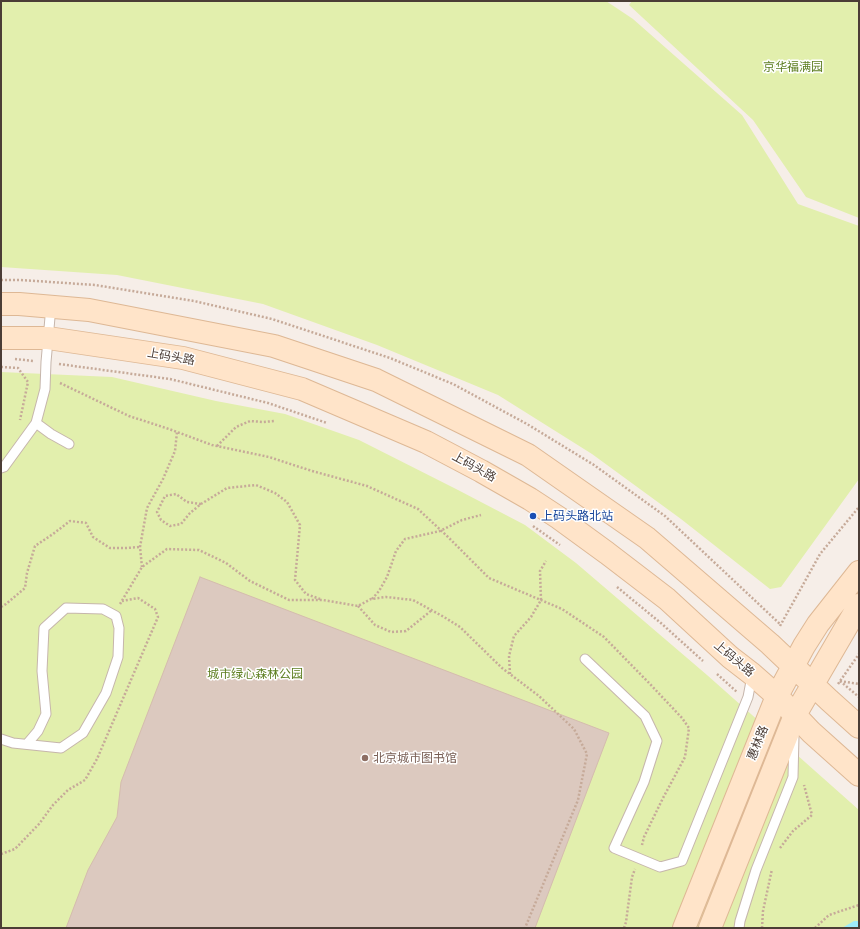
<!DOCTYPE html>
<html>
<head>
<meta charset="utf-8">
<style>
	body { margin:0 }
	#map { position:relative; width:860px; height:929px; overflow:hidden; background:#f6eee8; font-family:"Work Sans",sans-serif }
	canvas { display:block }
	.frame { position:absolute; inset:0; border:2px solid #4b3d36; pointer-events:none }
</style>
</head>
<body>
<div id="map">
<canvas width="860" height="929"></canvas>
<div class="frame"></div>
</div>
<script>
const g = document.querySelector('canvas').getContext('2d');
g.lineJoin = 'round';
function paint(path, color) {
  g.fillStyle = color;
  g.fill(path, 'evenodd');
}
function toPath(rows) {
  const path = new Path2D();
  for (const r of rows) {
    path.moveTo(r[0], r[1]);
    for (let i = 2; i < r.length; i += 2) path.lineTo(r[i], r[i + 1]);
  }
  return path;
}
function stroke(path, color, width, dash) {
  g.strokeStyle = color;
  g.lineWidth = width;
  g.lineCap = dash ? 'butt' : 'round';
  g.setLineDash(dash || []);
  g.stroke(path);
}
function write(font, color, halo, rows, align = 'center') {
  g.font = font + ' "Work Sans","Noto Sans SC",sans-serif';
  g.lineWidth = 3;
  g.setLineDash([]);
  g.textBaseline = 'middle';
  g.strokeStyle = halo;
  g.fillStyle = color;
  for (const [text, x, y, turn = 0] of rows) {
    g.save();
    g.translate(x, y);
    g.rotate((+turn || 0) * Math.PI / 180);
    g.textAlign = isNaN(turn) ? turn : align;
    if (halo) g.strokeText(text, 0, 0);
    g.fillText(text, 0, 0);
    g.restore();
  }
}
const green = toPath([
	[1,1,606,1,633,19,742,115,798,204,859,226,859,479,781,587,770,589,681,519,592,454,498,395,377,345,263,304,117,275,1,267],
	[632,1,859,1,859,218,806,197,753,120,629,5],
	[1,372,112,377,216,401,285,414,359,440,458,490,525,525,576,563,707,675,859,810,859,928,1,928]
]);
const water = toPath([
	[854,921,859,921,859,928,842,928]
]);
const building = toPath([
	[200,577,609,733,535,928,66,928,88,870,117,817,121,782,200,577]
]);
const path = toPath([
	[1,280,21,280,95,285,194,301,272,319,390,358,453,384,527,424,594,465,665,516,781,625],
	[15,359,34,361],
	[59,364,170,379,268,403,327,423],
	[1,367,18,368,28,382,20,420],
	[60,383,129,416,169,429,212,445,269,457,312,471,367,486,418,509,447,536,489,578,562,609,604,637,650,684,682,718,689,728,685,757,663,798,644,837,642,845],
	[217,446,236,427,250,421,263,422,275,421],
	[201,504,187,502,176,494,165,496,157,512,161,520,170,526,181,524,190,513,201,504,227,488,256,485,275,493,287,502,300,525,295,580,306,594,320,599],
	[533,526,560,545],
	[142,567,140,547,147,508,163,479,175,451,177,432],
	[617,587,662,624,703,661],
	[372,599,379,591,387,577,396,551,405,539,440,531,462,520,481,515],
	[120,604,142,567,167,549,199,550,226,563,250,581,289,600,323,600,358,606,371,599,386,597,413,600,444,617,460,627,502,668,539,696,574,729,587,754,578,800,525,928],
	[358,606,375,625,391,632,406,631,432,610],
	[1,607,6,604,25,588,27,573,35,546,53,534,70,521,86,523,93,537,110,548,126,548,140,547],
	[780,626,820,554,859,507],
	[510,674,509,656,514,636,531,617,541,600,540,571,546,561],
	[717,674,737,692],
	[840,681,859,697],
	[840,681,859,684],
	[838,684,859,654],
	[780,848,793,831,812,815,804,785],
	[1,854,15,849,39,824,53,805,68,790,85,780,97,759,158,617,155,609,138,598,122,601],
	[624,928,626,922,632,877,635,869],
	[762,928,763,911,772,869],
	[815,928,829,915,859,905]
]);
const service = toPath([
	[51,306,46,362,45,389,36,423,51,434,69,444],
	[1,468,4,467,36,423],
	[585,659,645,716,657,741,644,782,614,848,660,867,682,861,748,697,752,676],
	[1,739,13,743,61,748,83,733,106,693,118,657,119,628,116,616,103,609,66,608,44,628,42,671,46,714,38,731,27,744],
	[739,928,740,921,756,870,793,777,794,736]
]);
const secondary = toPath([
	[1,304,19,304,89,310,274,346,376,380,528,455,647,538,770,644,829,700,859,727],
	[1,338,48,338,183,358,302,389,426,442,481,471,530,499,559,518,607,553,667,599,730,657,752,674,777,696,811,732,859,775],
	[684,928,777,696,804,646,818,624,859,572],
	[710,928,795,715,859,605]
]);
const markers = [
	[533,516,4,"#1a4fb4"],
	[365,758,4,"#8d6e63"]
];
const parkNames = [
	["京华福满园",793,67],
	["城市绿心森林公园",255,674]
];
const streetNames = [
	["上码头路",171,357,10],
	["上码头路",474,467,29],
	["上码头路",734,659,40],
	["惠林路",758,743,-68]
];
const transitNames = [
	["上码头路北站",541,516]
];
const educationNames = [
	["北京城市图书馆",373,758]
];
paint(green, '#e2efad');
paint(water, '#9eecf9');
paint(building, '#dcc9bf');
stroke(building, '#d5bcae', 1);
stroke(service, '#c6b6ac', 11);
stroke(secondary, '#deb895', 24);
stroke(path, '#c6aa99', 2.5, [2, 2]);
stroke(service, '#fff', 9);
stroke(secondary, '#ffe4c9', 22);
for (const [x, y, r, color] of markers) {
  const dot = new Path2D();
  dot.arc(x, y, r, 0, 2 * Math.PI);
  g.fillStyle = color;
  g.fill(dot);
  stroke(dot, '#fff', 1.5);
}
write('12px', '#5d7e20', '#fff', parkNames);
write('12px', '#4b3d36', '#fff', streetNames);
write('12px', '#164399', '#fff', transitNames, 'left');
write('12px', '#785e54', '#fff', educationNames, 'left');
</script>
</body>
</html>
